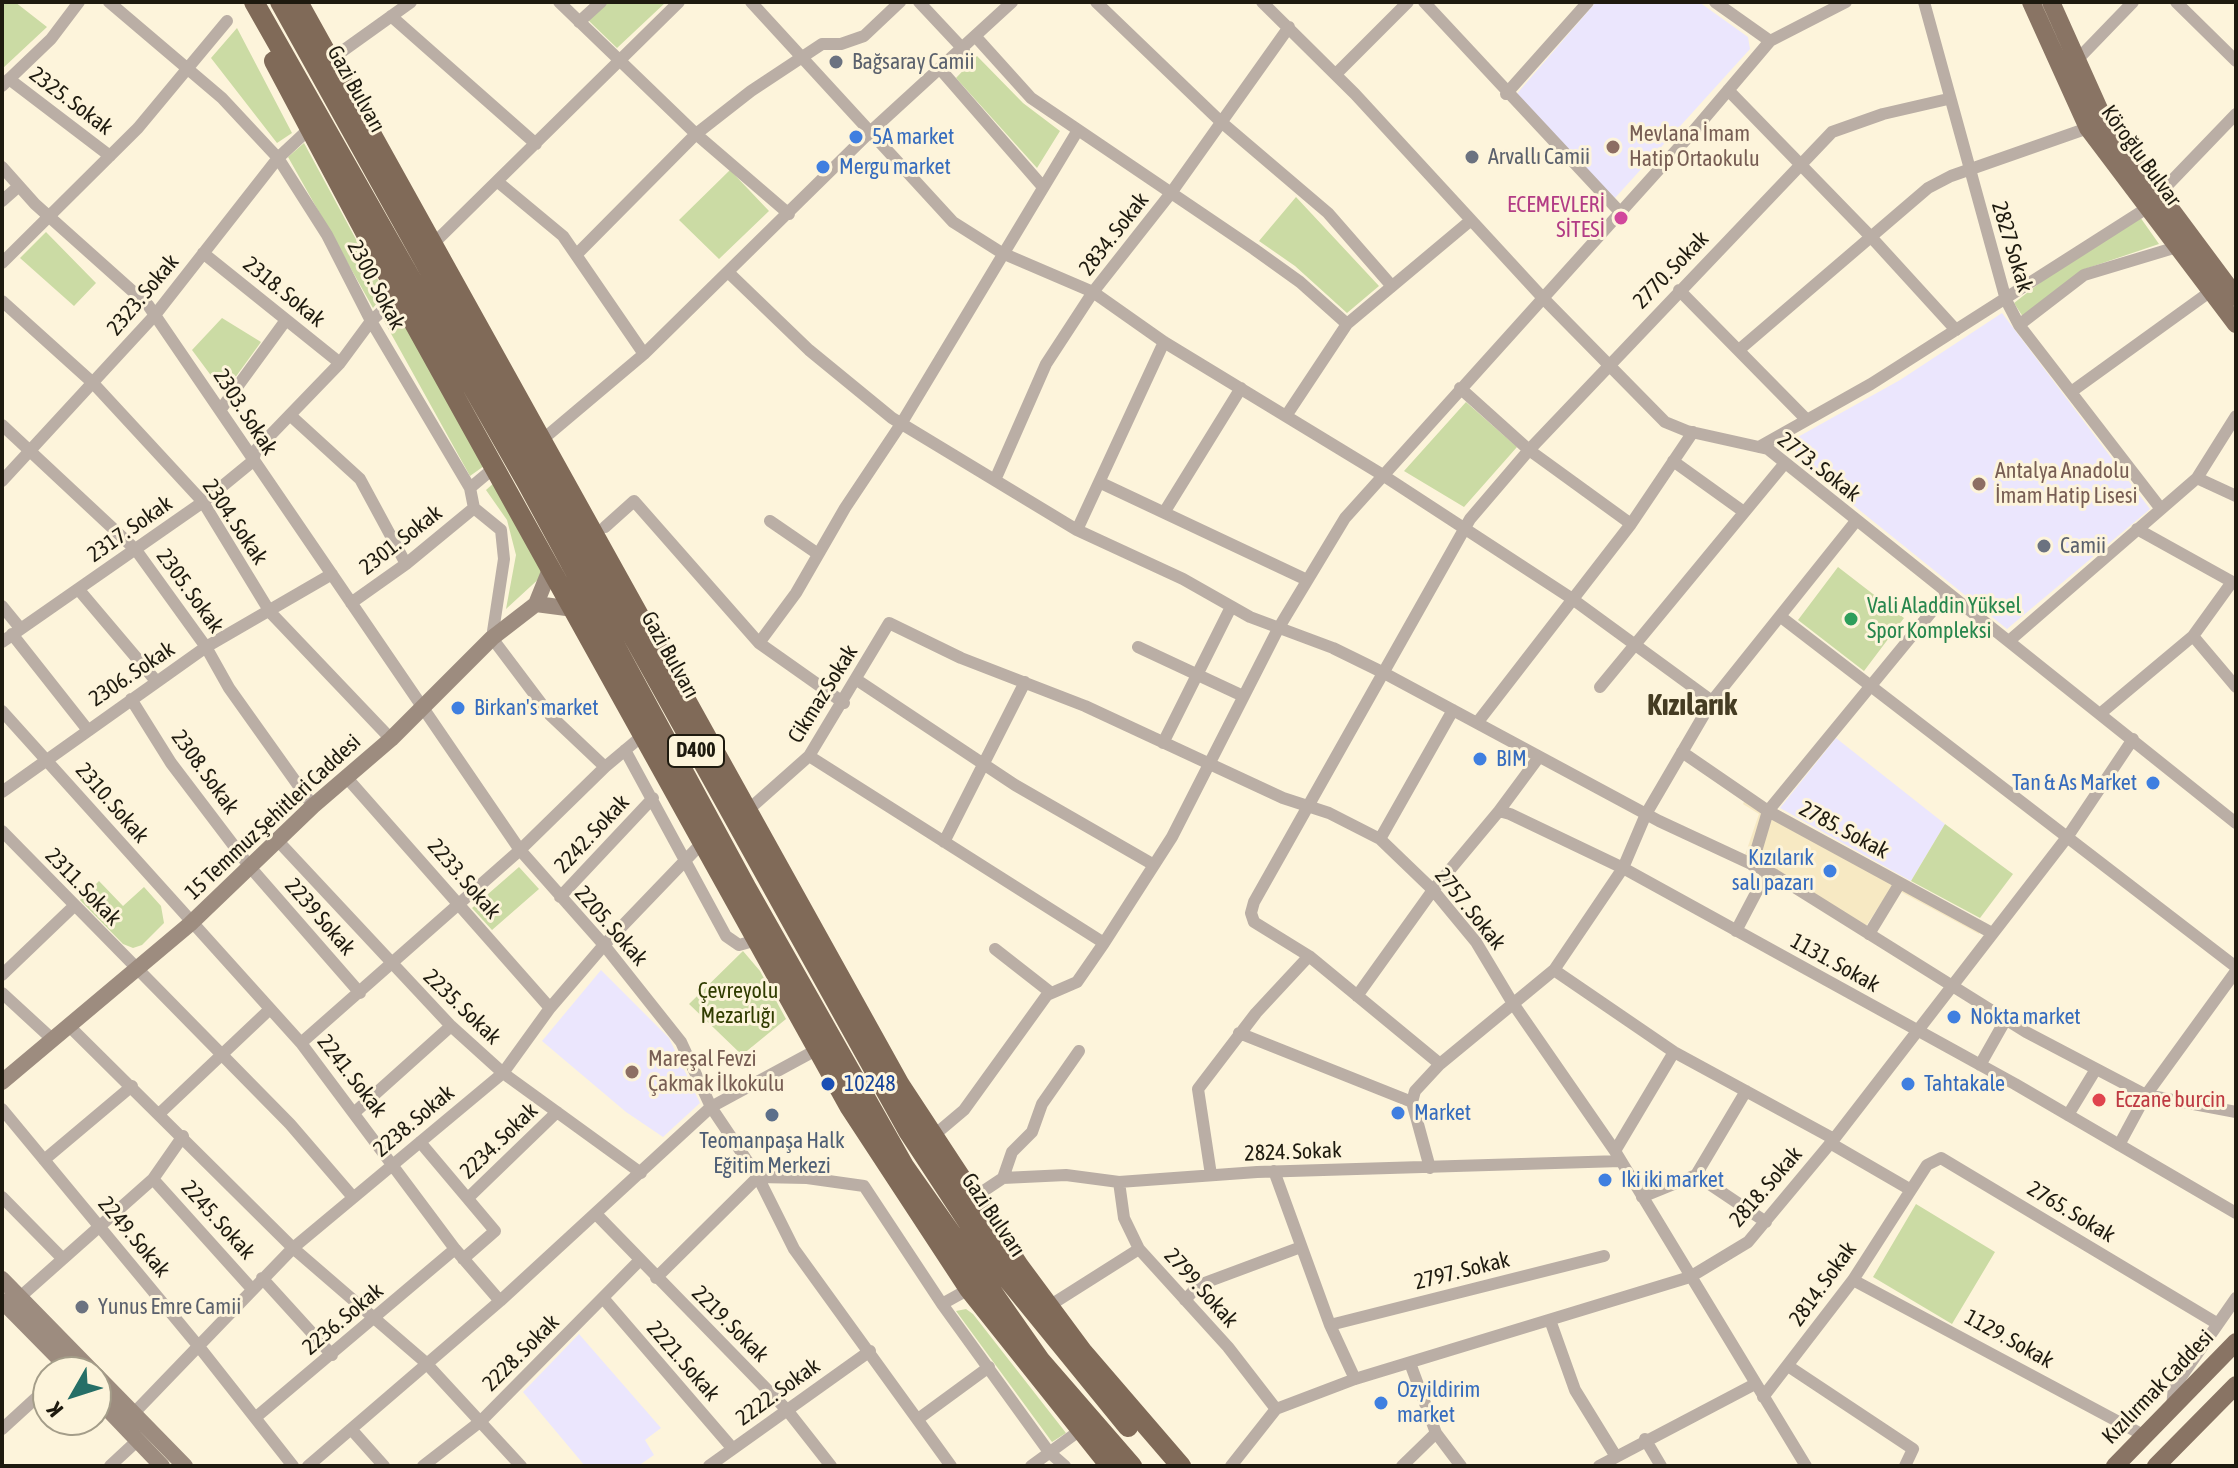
<!DOCTYPE html>
<html>
<head>
<meta charset="utf-8">
<style>
	body { margin:0 }
	#map { position:relative; width:2238px; height:1468px; overflow:hidden; background:#fdf4db; font-family:"Asap Condensed",sans-serif }
	canvas { display:block }
	.frame { position:absolute; inset:0; border:4px solid #1e1a0f; pointer-events:none }
	.north { position:absolute; left:32px; top:1356px; width:80px; height:80px; box-sizing:border-box; background:#fdf4db; border:2px solid #a49d89; border-radius:50%; rotate:231deg; font-size:22px; font-weight:700; line-height:32px; text-align:center; color:#1e1a0f }
	.north::after { content:''; display:block; margin:auto; width:28px; height:36px; background:#266f67; clip-path:polygon(50% 0,100% 100%,50% 72%,0 100%) }
</style>
</head>
<body>
<div id="map">
<canvas width="2238" height="1468"></canvas>
<div class="frame"></div>
<div class="north">K</div>
</div>
<script>
const g = document.querySelector('canvas').getContext('2d');
g.lineJoin = 'round';
function paint(path, color) {
  g.fillStyle = color;
  g.fill(path, 'evenodd');
}
function toPath(rows) {
  const path = new Path2D();
  for (const r of rows) {
    path.moveTo(r[0], r[1]);
    for (let i = 2; i < r.length; i += 2) path.lineTo(r[i], r[i + 1]);
  }
  return path;
}
function stroke(path, color, width, dash) {
  g.strokeStyle = color;
  g.lineWidth = width;
  g.lineCap = dash ? 'butt' : 'round';
  g.setLineDash(dash || []);
  g.stroke(path);
}
function write(font, color, halo, rows, align = 'center') {
  g.font = font + ' "Asap Condensed",sans-serif';
  g.lineWidth = 6;
  g.setLineDash([]);
  g.textBaseline = 'middle';
  g.strokeStyle = halo;
  g.fillStyle = color;
  for (const [text, x, y, turn = 0] of rows) {
    g.save();
    g.translate(x, y);
    g.rotate((+turn || 0) * Math.PI / 180);
    g.textAlign = isNaN(turn) ? turn : align;
    if (halo) g.strokeText(text, 0, 0);
    g.fillText(text, 0, 0);
    g.restore();
  }
}
const built = toPath([
	[1748,793,1985,924,1979,934,1892,887,1866,926,1745,855,1759,814,1743,804]
]);
const education = toPath([
	[1596,2,1699,2,1748,37,1750,49,1615,198,1515,96],
	[2002,313,2150,509,2007,629,1796,459,1796,438,1900,380],
	[1836,738,1945,824,1911,881,1780,808],
	[601,970,669,1038,700,1103,663,1137,626,1112,542,1041],
	[579,1334,661,1428,645,1440,654,1455,638,1466,585,1466,523,1392]
]);
const green = toPath([
	[2,2,15,2,47,27,2,69],
	[608,2,666,2,617,48,588,20],
	[237,28,292,133,277,143,211,58],
	[977,56,1023,103,1060,131,1037,168,956,78],
	[304,143,385,293,373,308,288,157],
	[730,170,769,211,719,259,679,220],
	[1296,197,1379,286,1347,313,1295,266,1259,241],
	[2140,217,2159,244,2082,270,2023,317,2014,303,2063,265],
	[46,232,96,283,74,306,20,258],
	[399,313,484,466,470,476,384,321],
	[222,318,261,342,224,393,192,350],
	[1466,402,1517,447,1464,507,1404,471],
	[495,482,543,575,506,609,516,555,507,520,486,490],
	[1838,567,1904,618,1864,671,1798,620],
	[1945,824,2013,874,1980,918,1911,881],
	[519,867,539,889,492,930,472,908],
	[99,881,123,906,144,887,161,906,164,923,142,945,133,948,123,944,80,900],
	[743,951,760,971,786,1019,742,1055,689,1004],
	[1916,1204,1995,1252,1952,1324,1873,1277],
	[966,1309,973,1314,1066,1433,1052,1442,956,1311]
]);
const minor = toPath([
	[109,2,222,98,278,158,327,235,371,321,470,488,474,508,501,530,504,559,492,638,550,715,605,767],
	[559,2,696,134,789,214],
	[751,2,953,222,1002,253,1093,292,1164,342,1381,474,1571,598,1712,701],
	[919,2,964,50],
	[1096,2,1220,121,1328,213,1390,284],
	[1262,2,1355,94,1542,297,1665,422,1687,431,1768,449,2236,823],
	[1424,2,1619,211],
	[1715,2,1770,41],
	[1924,2,2006,300,2019,325,2161,509],
	[2176,2,2236,61],
	[391,16,536,144],
	[579,22,601,2],
	[976,37,1031,98,1254,249,1300,282,1347,324],
	[330,60,411,2],
	[2076,61,2133,2],
	[941,70,1043,187],
	[1336,74,1408,2],
	[9,79,110,156],
	[2,86,51,39,79,2],
	[1728,90,1872,238,1956,330],
	[1506,94,1588,2],
	[2,167,35,204,148,305,520,850,604,945,681,1042,711,1107,758,1177,794,1249,951,1466],
	[498,182,563,236,644,354],
	[2158,195,2236,114],
	[2,201,19,186],
	[433,244,679,2],
	[203,253,340,363],
	[578,253,696,134,751,91,822,44,841,44,864,36,900,2],
	[2,263,138,128,227,21],
	[729,273,809,350,892,418,1077,530,1183,579,1250,617,1333,648,1384,673,1659,821,1775,875,2026,1032,2146,1095,2236,1112],
	[1679,290,1805,418],
	[2,301,93,383,203,502,270,612,391,739],
	[2019,325,2084,275,2177,247],
	[1740,349,1928,188,1951,176,2088,128],
	[1460,388,1529,450,1631,524],
	[2071,392,2211,291],
	[221,409,286,320],
	[291,416,360,479,406,564],
	[1286,416,1347,324,1470,221],
	[2,425,136,550,206,647,229,688,313,806],
	[542,440,644,354,870,132,1012,2],
	[1759,447,1871,384,2147,208],
	[1673,461,1744,512],
	[2197,478,2236,496],
	[995,480,1046,364,1093,292,1171,193,1289,27],
	[2,481,155,315,278,158,308,130],
	[1101,483,1307,580],
	[470,488,495,467],
	[1165,511,1241,388],
	[770,521,818,554],
	[605,527,634,501,759,643,844,703],
	[2137,529,2236,584],
	[1077,530,1164,342],
	[79,590,156,681],
	[351,603,406,564,474,508],
	[2,606,20,628],
	[1781,617,2236,967],
	[12,634,87,729],
	[2193,636,2236,687],
	[2009,641,2197,478,2236,416],
	[2,642,203,502,253,461,256,450,340,363,371,321,399,296],
	[759,643,796,593,845,508,901,424,1078,130],
	[1138,647,1243,696],
	[857,680,1015,785,1154,865],
	[1600,687,1785,463],
	[131,699,171,763,250,867,360,993],
	[2,711,301,1043,455,1249,500,1301],
	[2101,713,2193,636,2232,582],
	[1477,723,1631,524,1693,432],
	[1163,743,1231,607],
	[625,750,726,936,739,945,757,940],
	[1682,752,1768,811,1992,933],
	[809,756,1104,943],
	[347,778,550,1008],
	[2,792,206,647,332,574],
	[747,811,809,756,889,623,961,658,1085,706,1283,798,1329,813,1380,839,1433,890,1476,942,1512,1002,1615,1151,1806,1466],
	[1499,811,1539,757],
	[2,831,290,1124,352,1196],
	[1380,839,1453,710],
	[279,842,451,1026,503,1073,641,1173],
	[944,842,1025,682],
	[1752,865,1768,811,1947,593],
	[560,897,653,798],
	[1736,931,1767,872],
	[1869,934,1900,883],
	[995,949,1050,992],
	[1554,970,1674,1052,1834,1139],
	[2,975,73,907],
	[2,993,51,1038],
	[1357,996,1433,890,1499,811,1510,814,1623,868,2015,1084,2236,1213],
	[69,1026,293,1248,425,1362,521,1466],
	[1239,1033,1412,1102],
	[301,1043,520,850,605,767,642,736],
	[1440,1064,1309,956,1254,922,1251,913,1254,902,1470,519,1529,450,1832,132,1883,114,1948,99],
	[1980,1065,2006,1019],
	[2,1109,200,1348,293,1466],
	[355,1112,451,1026],
	[160,1113,269,1010],
	[2068,1115,2096,1069],
	[932,1137,964,1110,1047,995,1077,982,1104,943,1172,837,1278,629,1345,518,1691,134,1770,41,1846,2],
	[420,1142,495,1231,463,1259],
	[1830,1143,1911,1190],
	[2119,1145,2146,1095,2236,971],
	[1615,1151,1674,1052],
	[44,1160,132,1086],
	[1430,1168,1412,1102,1415,1091,1440,1064,1554,970,1623,868,1646,814,1712,701,1856,521],
	[1274,1171,1330,1325,1355,1379],
	[1211,1175,1198,1089,1256,1013,1309,956],
	[1696,1175,1766,1222],
	[1003,1178,1012,1152,1032,1132,1042,1104,1079,1051],
	[153,1179,252,1289],
	[1119,1182,1124,1218,1139,1249,1228,1347,1276,1409],
	[2,1197,63,1259],
	[1642,1197,1696,1175,1746,1091],
	[468,1198,557,1112],
	[973,1198,1003,1178,1066,1175,1119,1182,1257,1172,1621,1161],
	[596,1214,787,1410,831,1466],
	[262,1278,332,1355],
	[656,1278,758,1177,807,1178,864,1186,942,1304,1049,1452,1065,1466],
	[1853,1280,2145,1436],
	[20,1297,153,1179,183,1136],
	[603,1298,733,1449],
	[1185,1300,1199,1285,1301,1247],
	[942,1304,969,1289],
	[1049,1306,1139,1249],
	[1550,1320,1575,1390,1615,1455],
	[1330,1325,1604,1256],
	[1410,1363,1436,1433,1461,1466],
	[1788,1366,1913,1449,1905,1466],
	[1763,1397,1853,1280,1927,1165,1941,1158,2218,1324],
	[2172,1407,2174,1387,2236,1298],
	[134,1413,293,1248,503,1073,550,1008,604,945,702,843],
	[255,1418,455,1249],
	[918,1419,989,1367],
	[2,1429,48,1387],
	[351,1429,384,1466],
	[1645,1439,1661,1466],
	[110,1466,138,1440],
	[308,1466,500,1301,711,1107,818,1049],
	[423,1466,481,1421,640,1260],
	[709,1466,870,1351],
	[1031,1466,1079,1431],
	[1231,1466,1276,1409,1355,1379,1690,1277,1748,1242,1834,1139,2068,836,2133,739],
	[1402,1466,1436,1433],
	[1599,1466,1755,1384]
]);
const secondary = toPath([
	[536,604,574,609],
	[2,1082,190,924,313,806,391,739,492,638,536,604,551,567],
	[2,1279,93,1372],
	[2,1301,72,1372],
	[96,1375,185,1466],
	[96,1397,162,1466]
]);
const primary = toPath([
	[2031,2,2088,128,2236,324],
	[2051,2,2103,118,2236,297],
	[2115,1466,2236,1342],
	[2156,1466,2236,1385]
]);
const trunk = toPath([
	[254,2,527,483,746,887,904,1166,1040,1360,1132,1466],
	[280,2,908,1131,996,1265,1128,1427],
	[298,2,900,1085,1019,1266,1082,1351,1181,1466],
	[274,61,399,296,849,1106,969,1289,1110,1466]
]);
const markers = [
	[836,62,8,"#6b7280"],
	[856,137,8,"#3f7fe0"],
	[1613,147,8,"#8d6e63"],
	[1472,157,8,"#6b7280"],
	[823,167,8,"#3f7fe0"],
	[1621,218,8,"#d1479c"],
	[1979,484,8,"#8d6e63"],
	[2044,546,8,"#6b7280"],
	[1851,619,8,"#2e9e5b"],
	[458,708,8,"#3f7fe0"],
	[1480,759,8,"#3f7fe0"],
	[2153,783,8,"#3f7fe0"],
	[1830,871,8,"#3f7fe0"],
	[1954,1017,8,"#3f7fe0"],
	[632,1072,8,"#8d6e63"],
	[828,1084,8,"#1a4fb4"],
	[1908,1084,8,"#3f7fe0"],
	[2099,1100,8,"#e0444e"],
	[1398,1113,8,"#3f7fe0"],
	[772,1115,8,"#5c6f8a"],
	[1605,1180,8,"#3f7fe0"],
	[82,1307,8,"#6b7280"],
	[1381,1403,8,"#3f7fe0"]
];
const shields = [
	[696,751,56]
];
const shieldNames = [
	["D400",696,751]
];
const worshipNames = [
	["Bağsaray Camii",852,62],
	["Arvallı Camii",1488,157],
	["Camii",2060,546],
	["Yunus Emre Camii",98,1307]
];
const streetNames = [
	["Gazi Bulvarı",356,89,61],
	["2325. Sokak",71,101,37],
	["Köroğlu Bulvar",2141,156,54],
	["2834. Sokak",1114,234,-52],
	["2827 Sokak",2012,247,73],
	["2770. Sokak",1671,270,-46],
	["2300. Sokak",376,285,62],
	["2318. Sokak",284,292,39],
	["2323. Sokak",143,295,-50],
	["2303. Sokak",245,412,57],
	["2773. Sokak",1819,467,38],
	["2304. Sokak",235,522,56],
	["2317. Sokak",130,529,-35],
	["2301. Sokak",401,540,-38],
	["2305. Sokak",190,591,54],
	["Gazi Bulvarı",670,655,61],
	["2306. Sokak",132,674,-34],
	["Cikmaz Sokak",823,694,-58],
	["2308. Sokak",205,772,54],
	["2310. Sokak",112,803,49],
	["15 Temmuz Şehitleri Caddesi",273,817,-43],
	["2785. Sokak",1844,830,28],
	["2242. Sokak",592,834,-47],
	["2233. Sokak",464,879,49],
	["2311. Sokak",83,887,46],
	["2757. Sokak",1470,909,51],
	["2239 Sokak",320,917,49],
	["2205. Sokak",611,926,49],
	["1131. Sokak",1835,963,29],
	["2235. Sokak",462,1007,44],
	["2241. Sokak",352,1076,52],
	["2238. Sokak",414,1121,-40],
	["2234. Sokak",499,1141,-44],
	["2824. Sokak",1293,1152,-2],
	["2818. Sokak",1766,1187,-49],
	["2765. Sokak",2071,1212,31],
	["Gazi Bulvarı",993,1215,56],
	["2245. Sokak",218,1220,48],
	["2249. Sokak",134,1237,50],
	["2797. Sokak",1462,1271,-14],
	["2814. Sokak",1823,1284,-54],
	["2799. Sokak",1201,1288,48],
	["2236. Sokak",343,1319,-40],
	["2219. Sokak",730,1324,45],
	["1129. Sokak",2009,1339,29],
	["2228. Sokak",521,1353,-45],
	["2221. Sokak",683,1361,49],
	["Kızılırmak Caddesi",2158,1387,-46],
	["2222. Sokak",778,1392,-36]
];
const educationNames = [
	["Mevlana İmam",1629,134],
	["Hatip Ortaokulu",1629,159],
	["Antalya Anadolu",1995,471],
	["İmam Hatip Lisesi",1995,496],
	["Mareşal Fevzi",648,1059],
	["Çakmak İlkokulu",648,1084]
];
const shopNames = [
	["5A market",872,137],
	["Mergu market",839,167],
	["Birkan's market",474,708],
	["BIM",1496,759],
	["Tan & As Market",2137,783,"right"],
	["Kızılarık",1814,858,"right"],
	["salı pazarı",1814,883,"right"],
	["Nokta market",1970,1017],
	["Tahtakale",1924,1084],
	["Market",1414,1113],
	["Iki iki market",1621,1180],
	["Ozyildirim",1397,1390],
	["market",1397,1415]
];
const hotelNames = [
	["ECEMEVLERİ",1605,205],
	["SİTESİ",1605,230]
];
const leisureNames = [
	["Vali Aladdin Yüksel",1867,606],
	["Spor Kompleksi",1867,631]
];
const parkNames = [
	["Çevreyolu",738,991],
	["Mezarlığı",738,1016]
];
const transitNames = [
	["10248",844,1084]
];
const healthNames = [
	["Eczane burcin",2115,1100]
];
const serviceNames = [
	["Teomanpaşa Halk",772,1141],
	["Eğitim Merkezi",772,1166]
];
const districtNames = [
	["Kızılarık",1692,706]
];
paint(built, '#f7e9c3');
paint(education, '#ebe6fd');
paint(green, '#cbdba4');
stroke(minor, '#baaea5', 12);
stroke(secondary, '#9d8c7f', 16);
stroke(primary, '#897464', 18);
stroke(trunk, '#806a58', 20);
for (const [x, y, r, color] of markers) {
  const dot = new Path2D();
  dot.arc(x, y, r, 0, 2 * Math.PI);
  g.fillStyle = color;
  g.fill(dot);
  stroke(dot, '#fdf4db', 3);
}
for (const [x, y, w] of shields) {
  const box = new Path2D();
  box.roundRect(x - w / 2, y - 16, w, 32, 6);
  g.fillStyle = '#fdf4db';
  g.fill(box);
  stroke(box, '#1e1a0f', 2);
}
write('bold 20px', '#1e1a0f', null, shieldNames);
write('22px', '#5b616d', '#fdf4db', worshipNames, 'left');
write('22px', '#1e1a0f', '#fdf4db', streetNames);
write('22px', '#785e54', '#fdf4db', educationNames, 'left');
write('22px', '#366cbe', '#fdf4db', shopNames, 'left');
write('22px', '#b23c85', '#fdf4db', hotelNames, 'right');
write('22px', '#27864d', '#fdf4db', leisureNames, 'left');
write('22px', '#303c00', '#fdf4db', parkNames);
write('22px', '#164399', '#fdf4db', transitNames, 'left');
write('22px', '#be3a42', '#fdf4db', healthNames, 'left');
write('22px', '#4e5e75', '#fdf4db', serviceNames);
write('bold 30px', '#453c23', '#fdf4db', districtNames);
</script>
</body>
</html>
